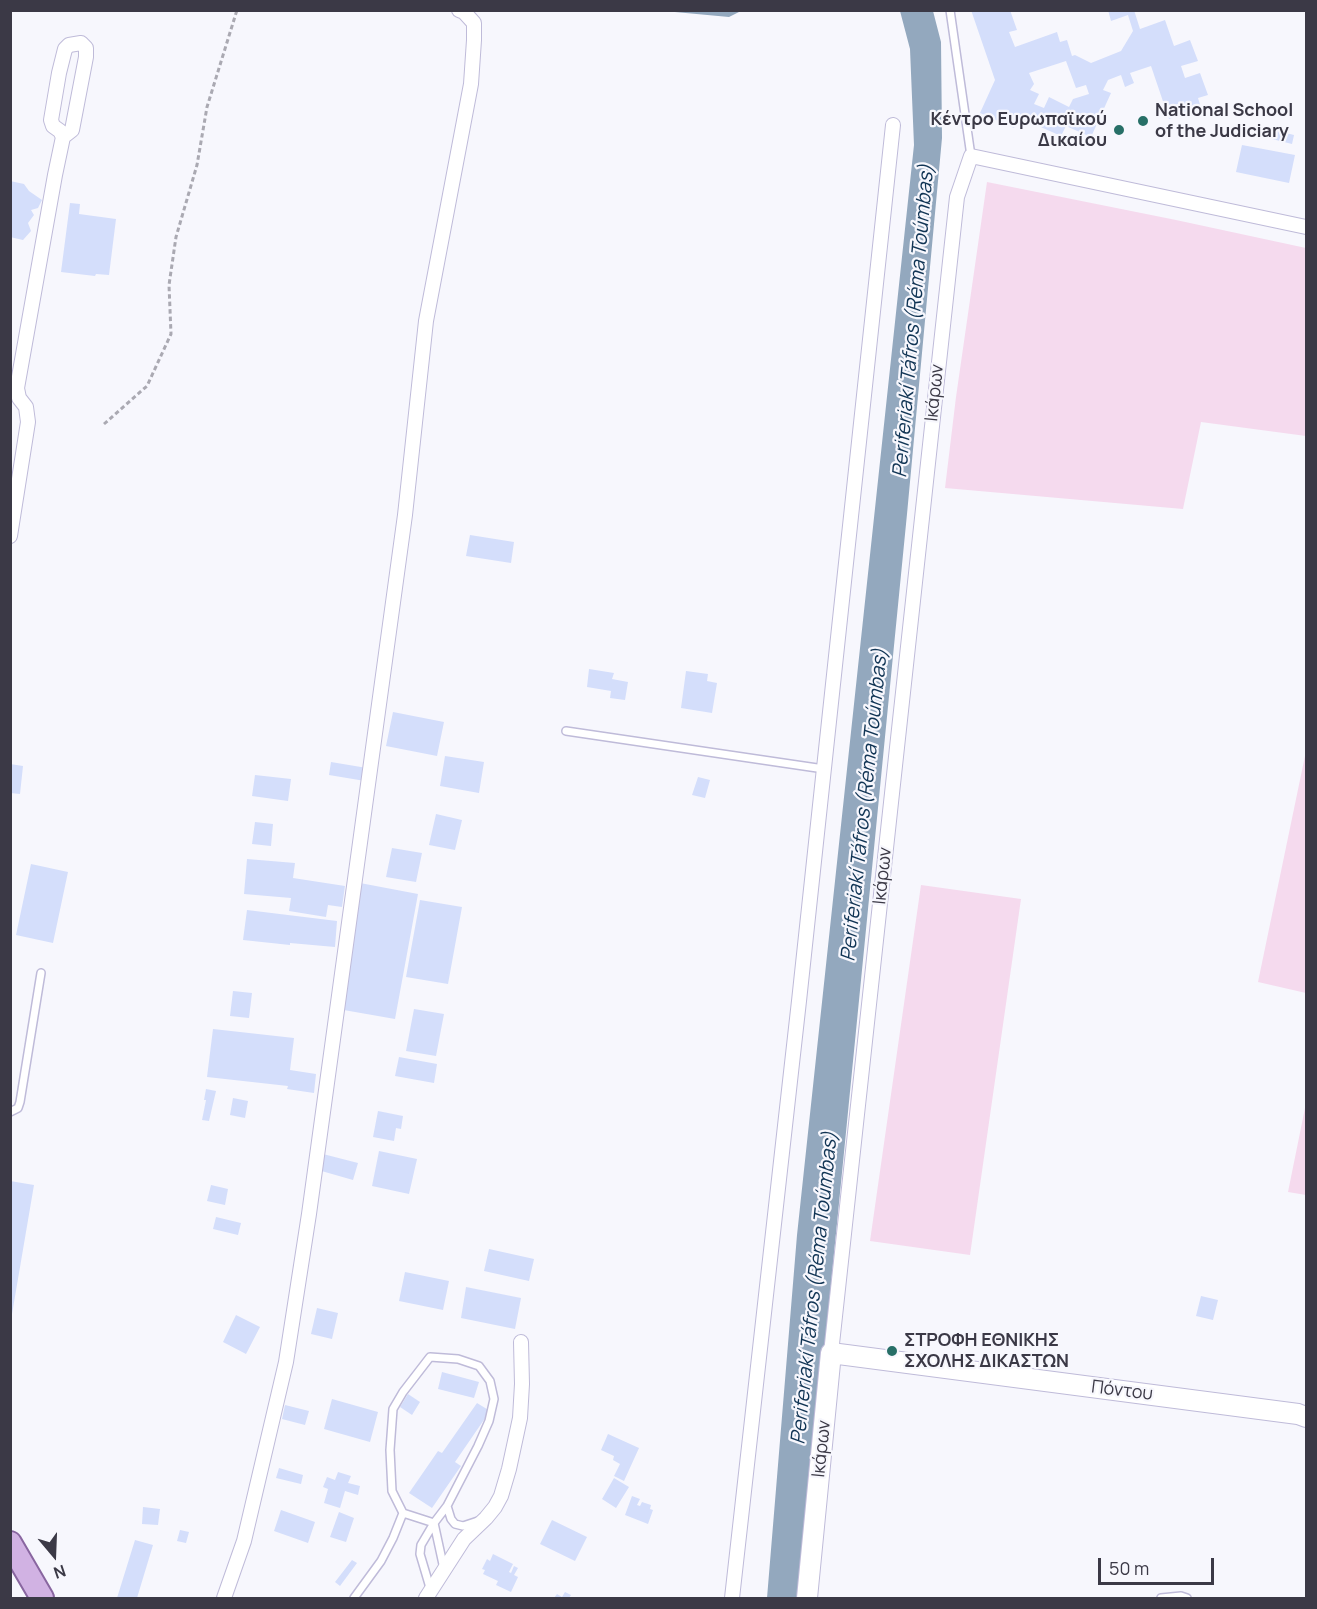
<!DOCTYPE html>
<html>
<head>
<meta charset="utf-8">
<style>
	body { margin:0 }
	#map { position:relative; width:1317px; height:1609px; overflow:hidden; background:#f7f7fd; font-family:Manrope,sans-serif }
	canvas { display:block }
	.frame { position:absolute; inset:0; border:12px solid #3b3946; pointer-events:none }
	.north { position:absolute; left:24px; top:1525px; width:60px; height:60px; -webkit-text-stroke:4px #f7f7fd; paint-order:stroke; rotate:161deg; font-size:16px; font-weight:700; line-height:24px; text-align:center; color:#3b3946 }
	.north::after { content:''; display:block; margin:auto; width:21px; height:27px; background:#3b3946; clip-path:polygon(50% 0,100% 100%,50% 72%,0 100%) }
	.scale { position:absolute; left:1098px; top:1558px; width:116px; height:27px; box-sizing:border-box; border:3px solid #3b3946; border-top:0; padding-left:8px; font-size:18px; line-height:21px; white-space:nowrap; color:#3b3946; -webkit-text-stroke:4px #f7f7fd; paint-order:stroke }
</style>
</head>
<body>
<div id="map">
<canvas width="1317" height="1609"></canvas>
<div class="frame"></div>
<div class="north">N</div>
<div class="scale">50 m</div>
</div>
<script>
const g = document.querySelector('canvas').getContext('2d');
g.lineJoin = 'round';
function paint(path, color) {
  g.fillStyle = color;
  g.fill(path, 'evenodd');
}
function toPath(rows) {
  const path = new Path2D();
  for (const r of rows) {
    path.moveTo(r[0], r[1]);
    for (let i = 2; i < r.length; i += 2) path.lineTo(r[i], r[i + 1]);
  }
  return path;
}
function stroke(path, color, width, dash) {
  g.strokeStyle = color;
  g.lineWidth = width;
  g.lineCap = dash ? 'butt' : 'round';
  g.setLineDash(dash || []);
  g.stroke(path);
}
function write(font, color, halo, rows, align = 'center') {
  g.font = font + ' Manrope,sans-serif';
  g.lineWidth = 4.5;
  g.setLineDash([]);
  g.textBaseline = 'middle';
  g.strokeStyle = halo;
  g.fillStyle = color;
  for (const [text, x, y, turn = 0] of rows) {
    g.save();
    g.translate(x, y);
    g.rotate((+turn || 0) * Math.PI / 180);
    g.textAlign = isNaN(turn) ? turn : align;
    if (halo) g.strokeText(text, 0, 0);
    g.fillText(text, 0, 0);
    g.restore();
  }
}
const green = toPath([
	[987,182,1176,220,1306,248,1306,436,1201,422,1183,509,945,488,956,397],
	[1306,751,1306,993,1258,982],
	[921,885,1021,899,970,1255,870,1241],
	[1306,1103,1306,1195,1288,1192]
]);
const water = toPath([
	[664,11,741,11,729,17],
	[900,11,933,11,941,42,942,138,907,514,800,1598,767,1598,797,1235,914,145,910,49]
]);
const building = toPath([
	[971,10,1010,10,1017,30,1009,32,1015,47,1057,32,1060,42,1067,40,1072,56,1075,55,1091,63,1121,51,1133,31,1128,15,1111,21,1108,10,1134,10,1140,29,1165,20,1174,46,1190,40,1198,61,1181,66,1185,78,1200,73,1208,95,1198,98,1201,108,1169,119,1151,66,1130,73,1134,83,1125,87,1121,75,1108,80,1103,90,1111,93,1091,137,1066,126,1061,136,1018,117,1014,128,980,113,995,80],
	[1066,61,1076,88,1086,85,1089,94,1073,99,1069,107,1049,97,1044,108,1034,104,1039,94,1030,90,1034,84,1029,73],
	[1262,127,1294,135,1292,144,1260,136],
	[1242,145,1295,155,1289,183,1236,172],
	[10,181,24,184,29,191,42,200,38,208,31,210,34,215,28,223,31,231,23,240,10,237],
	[70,203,80,204,79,214,116,219,109,275,96,274,95,276,61,272],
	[470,535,514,542,511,563,466,556],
	[589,669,614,673,612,679,628,682,625,700,610,698,611,691,587,687],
	[686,671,708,674,707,681,717,683,712,713,681,708],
	[393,712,444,722,437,756,386,746],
	[445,756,484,762,479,793,440,786],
	[331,762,367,768,365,781,329,775],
	[10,764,23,766,20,794,10,793],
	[255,775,291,779,288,801,252,796],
	[698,777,710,780,705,798,692,795],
	[436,814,462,820,455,850,429,845],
	[255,822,273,824,271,846,252,844],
	[392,848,422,853,416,882,386,877],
	[247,859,295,863,293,878,345,886,342,907,328,905,326,917,289,911,291,898,244,894],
	[31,864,68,872,53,943,16,935],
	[360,883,418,894,395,1019,338,1009],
	[420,900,462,907,448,984,406,977],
	[247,910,337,921,335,947,290,943,290,945,243,940],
	[233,991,252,993,249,1018,230,1016],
	[414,1009,444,1014,436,1056,406,1051],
	[213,1029,294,1038,290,1070,316,1074,314,1093,287,1089,288,1086,207,1077],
	[399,1057,437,1064,434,1083,395,1076],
	[206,1089,216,1091,209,1121,202,1120,206,1100,204,1100],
	[233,1098,248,1101,245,1118,230,1115],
	[378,1111,403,1116,401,1129,396,1128,394,1141,373,1137],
	[379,1151,417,1159,409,1194,372,1186],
	[323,1154,358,1163,353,1180,318,1170],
	[10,1181,34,1185,12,1314,10,1314],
	[211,1185,228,1189,225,1205,207,1201],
	[216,1217,241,1223,238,1235,213,1229],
	[489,1249,534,1259,529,1281,484,1271],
	[405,1272,449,1281,443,1310,399,1301],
	[466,1287,521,1298,515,1329,461,1318],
	[1201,1296,1218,1300,1213,1320,1196,1316],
	[317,1308,338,1313,332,1339,311,1334],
	[236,1315,260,1327,246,1354,223,1342],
	[442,1372,479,1382,474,1398,438,1389],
	[408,1394,420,1402,412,1415,400,1407],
	[332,1399,378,1412,370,1442,324,1429],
	[477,1403,490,1411,455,1462,461,1466,432,1508,409,1493,438,1451,442,1453],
	[285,1405,309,1411,305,1425,282,1419],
	[608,1434,639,1448,624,1481,614,1476,620,1464,613,1460,614,1456,601,1450],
	[279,1468,303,1475,301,1484,276,1478],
	[338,1472,351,1476,348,1483,360,1486,358,1495,345,1491,340,1508,324,1503,328,1489,323,1487,327,1477,335,1480],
	[614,1478,629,1487,616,1508,602,1499],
	[632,1496,640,1499,637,1505,640,1506,642,1502,651,1505,650,1509,653,1510,648,1524,625,1515],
	[143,1507,160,1509,158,1525,142,1524],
	[281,1510,315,1522,308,1543,274,1531],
	[339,1512,354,1518,346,1542,330,1537],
	[552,1520,587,1537,575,1561,540,1544],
	[180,1530,189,1532,186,1543,177,1541],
	[135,1540,153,1545,137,1598,117,1598],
	[493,1554,513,1564,509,1572,511,1573,514,1566,518,1568,514,1575,518,1577,511,1592,496,1585,498,1581,483,1574,485,1570,482,1569,487,1559,490,1561],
	[352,1560,357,1563,340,1586,335,1582],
	[565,1592,571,1595,569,1598,554,1598,557,1594,562,1597]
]);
const path = toPath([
	[104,424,147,386,171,334,169,285,176,237,197,165,207,107,237,10]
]);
const lane = toPath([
	[950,10,971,156],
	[566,731,824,769],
	[10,1112,18,1108,20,1102,41,973],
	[444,1569,434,1523,447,1506],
	[431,1591,420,1554,421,1545,434,1523,403,1513,392,1491,390,1450,393,1409,403,1392,430,1357,458,1359,479,1366,490,1381,494,1399,489,1421,478,1446,447,1506,451,1519,455,1524,463,1526,478,1521],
	[354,1598,381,1561,393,1538,403,1513],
	[1161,1598,1181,1596,1187,1598]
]);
const street = toPath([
	[10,536,28,422,26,407,19,398,17,388,55,175,63,137,72,130,86,57,86,48,81,43,69,45,65,49,59,73,51,120,53,126,60,131,63,137],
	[831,1353,957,197,971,156,1306,227],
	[224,1598,244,1541,286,1362,309,1214,405,515,426,321,471,84,474,40,474,23,464,12,459,10],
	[426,1598,464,1539,486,1518,495,1507,501,1496,509,1469,520,1418,522,1384,521,1342],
	[732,1598,799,1001,893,125]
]);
const secondary = toPath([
	[807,1598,831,1353,1298,1414,1306,1417]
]);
const primary = toPath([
	[10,1543,42,1598]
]);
const markers = [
	[1143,121,6,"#276f67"],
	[1119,130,6,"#276f67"],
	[892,1351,6,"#276f67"]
];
const poiNames = [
	["National School",1155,111],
	["of the Judiciary",1155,132],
	["Κέντρο Ευρωπαϊκού",1107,120,"right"],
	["Δικαίου",1107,141,"right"],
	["ΣΤΡΟΦΗ ΕΘΝΙΚΗΣ",904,1341],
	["ΣΧΟΛΗΣ ΔΙΚΑΣΤΩΝ",904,1362]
];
const streetNames = [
	["Ικάρων",935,393,-84],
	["Ικάρων",883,876,-84],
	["Πόντου",1122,1391,7],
	["Ικάρων",822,1449,-84]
];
const waterNames = [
	["Periferiakí Táfros (Réma Toúmbas)",914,321,-85],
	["Periferiakí Táfros (Réma Toúmbas)",865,805,-84],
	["Periferiakí Táfros (Réma Toúmbas)",815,1288,-84]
];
paint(green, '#f5daee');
paint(water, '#93a8be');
paint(building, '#d4defb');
stroke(lane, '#bfbbd9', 10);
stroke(street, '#bfbbd9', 16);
stroke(secondary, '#bfbbd9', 22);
stroke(primary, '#8966a0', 26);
stroke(path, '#aaa9b2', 3, [4.5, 3]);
stroke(lane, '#fff', 7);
stroke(street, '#fff', 14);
stroke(secondary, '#fff', 20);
stroke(primary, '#d1b2e3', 22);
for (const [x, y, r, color] of markers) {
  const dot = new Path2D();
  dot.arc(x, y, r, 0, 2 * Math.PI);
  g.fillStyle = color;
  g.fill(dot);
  stroke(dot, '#f7f7fd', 2);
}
write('bold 18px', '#3b3946', '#f7f7fd', poiNames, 'left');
write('18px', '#3b3946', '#f7f7fd', streetNames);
write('italic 20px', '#103454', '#f7f7fd', waterNames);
</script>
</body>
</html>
